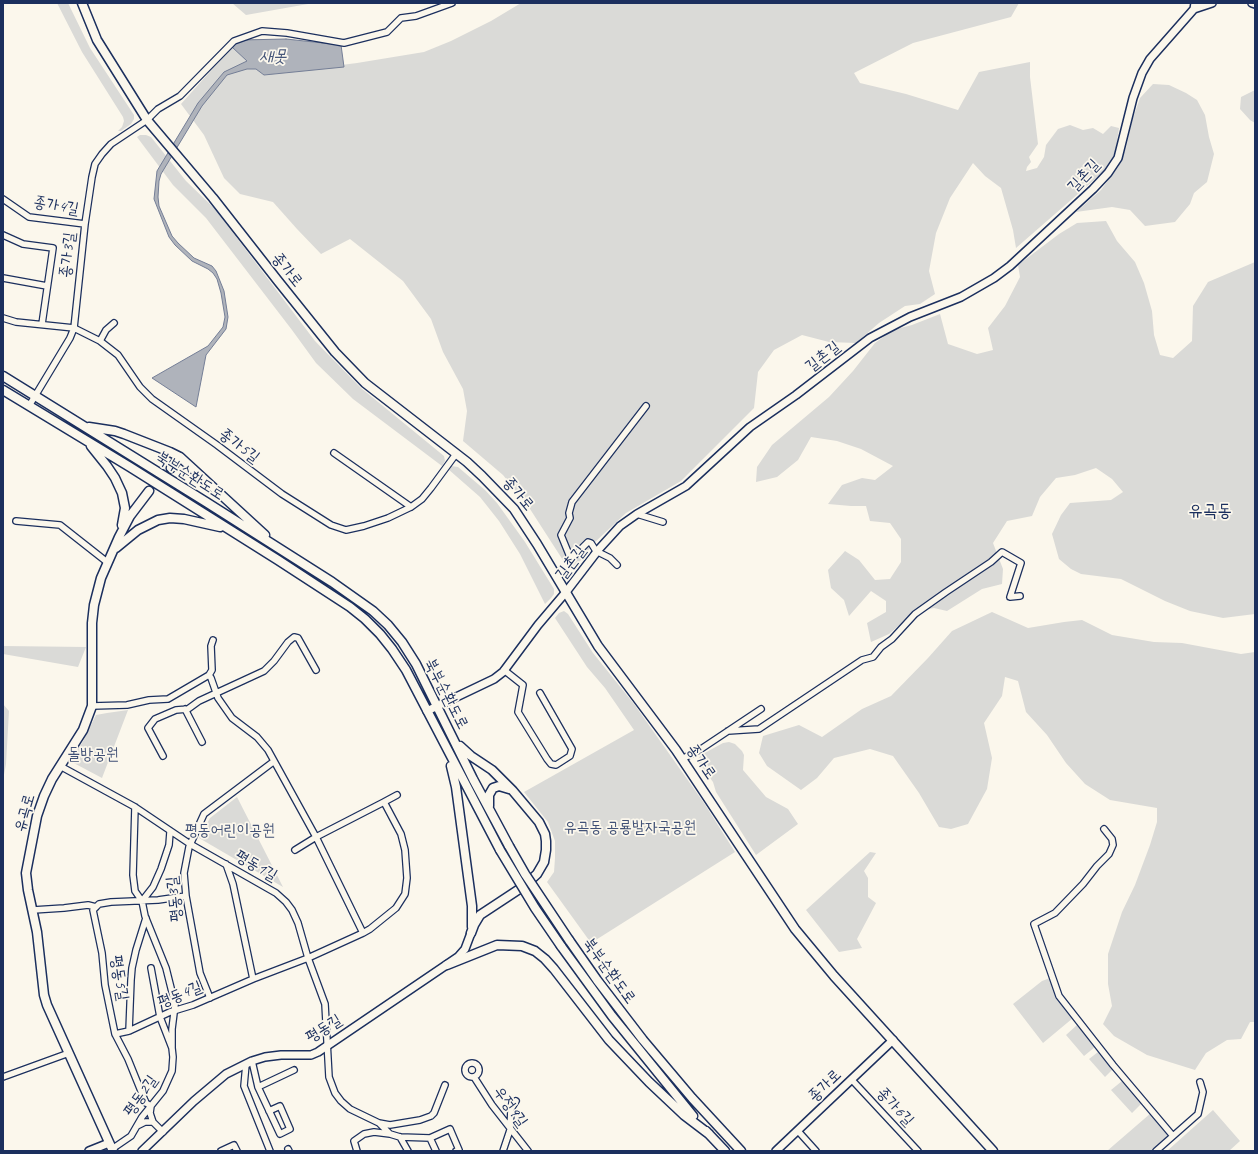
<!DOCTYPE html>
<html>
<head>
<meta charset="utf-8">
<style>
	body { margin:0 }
	#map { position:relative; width:1258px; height:1154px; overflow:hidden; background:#fbf7ec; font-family:Caveat,sans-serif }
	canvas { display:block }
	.frame { position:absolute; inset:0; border:4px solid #1b2f5e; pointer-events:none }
</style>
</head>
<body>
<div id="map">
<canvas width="1258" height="1154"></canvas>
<div class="frame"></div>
</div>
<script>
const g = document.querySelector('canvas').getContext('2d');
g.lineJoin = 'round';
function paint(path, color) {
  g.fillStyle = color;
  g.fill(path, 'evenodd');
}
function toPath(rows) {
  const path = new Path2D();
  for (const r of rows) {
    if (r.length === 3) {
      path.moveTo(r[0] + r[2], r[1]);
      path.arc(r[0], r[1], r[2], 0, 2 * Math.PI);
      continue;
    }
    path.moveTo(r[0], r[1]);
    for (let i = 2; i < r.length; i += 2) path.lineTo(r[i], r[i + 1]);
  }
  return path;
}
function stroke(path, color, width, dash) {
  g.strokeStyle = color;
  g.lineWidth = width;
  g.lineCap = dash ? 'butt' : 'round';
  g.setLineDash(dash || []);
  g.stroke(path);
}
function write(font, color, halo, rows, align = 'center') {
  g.font = font + ' Caveat,"Poor Story",sans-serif';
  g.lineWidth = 3.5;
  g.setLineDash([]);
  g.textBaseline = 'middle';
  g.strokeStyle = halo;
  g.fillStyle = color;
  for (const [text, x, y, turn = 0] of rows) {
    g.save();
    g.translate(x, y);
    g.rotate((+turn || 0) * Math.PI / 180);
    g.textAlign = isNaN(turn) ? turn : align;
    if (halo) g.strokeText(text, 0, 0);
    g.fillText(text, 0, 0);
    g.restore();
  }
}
const green = toPath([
	[57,3,68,3,90,48,134,115,134,119,131,124,121,131,118,131,122,127,124,121,123,117,82,52],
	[232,3,364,3,308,4,246,15],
	[521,3,1019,3,1011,17,913,43,854,73,860,83,906,94,958,110,979,72,1030,62,1030,77,1038,144,1029,157,1031,162,1027,167,1026,171,1037,168,1044,157,1046,145,1058,129,1070,125,1083,130,1093,128,1103,134,1111,126,1119,128,1116,148,1110,166,1016,248,1013,230,1001,188,985,176,973,163,950,198,936,233,929,271,935,294,920,304,905,306,879,323,856,343,829,342,802,335,774,350,758,372,754,408,681,481,626,513,594,543,574,569,568,568,530,509,503,475,463,441,467,411,463,389,443,352,431,319,403,281,350,239,321,254,297,229,273,202,240,194,224,178,204,135,181,104,232,47,264,75,357,63,424,52,451,41,491,21],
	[1153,84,1169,85,1186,93,1197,100,1205,115,1209,137,1214,154,1207,182,1194,193,1190,204,1175,222,1145,226,1130,210,1112,207,1076,212,1101,190,1118,167,1126,148,1133,118,1140,98],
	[1255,90,1255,123,1250,120,1240,109,1241,97],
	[140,135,146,135,151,137,186,181,215,209,315,341,361,388,444,456,445,461,442,466,353,399,316,363,292,330,206,218,173,185,137,137],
	[1106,221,1117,241,1135,262,1144,283,1152,311,1154,335,1160,355,1173,358,1192,341,1193,306,1208,282,1255,262,1255,614,1223,618,1190,611,1165,601,1121,579,1081,574,1071,569,1059,559,1052,534,1061,515,1070,503,1111,500,1123,492,1112,479,1096,468,1075,475,1056,478,1040,497,1032,516,1007,521,993,543,1003,569,1002,584,982,589,947,611,934,608,915,612,889,634,871,642,867,623,886,612,886,601,871,591,849,616,844,600,831,588,828,570,845,551,859,560,875,580,890,579,901,562,901,539,890,523,870,521,866,506,851,506,828,504,842,485,862,478,875,480,893,466,861,449,837,441,811,437,798,460,777,477,756,482,757,467,772,445,829,397,853,371,875,343,893,330,912,325,940,314,948,344,977,354,993,350,988,328,1005,306,1020,277,1018,265,1059,234,1077,223],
	[451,466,458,467,485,490,497,503,525,542,554,589,554,594,551,598,545,604,520,554,499,521,480,497,448,469],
	[564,611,568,614,593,653,634,704,704,803,735,852,591,943,547,882,554,872,555,858,555,841,548,822,524,792,634,730,605,688,587,667,555,618,559,613],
	[992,612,1028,628,1064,622,1082,620,1112,635,1154,642,1182,643,1241,654,1255,652,1255,1022,1250,1022,1241,1039,1227,1040,1206,1053,1195,1070,1147,1055,1114,1036,1103,1024,1112,1006,1108,984,1108,954,1122,912,1135,885,1150,845,1157,822,1157,808,1110,800,1085,784,1066,763,1047,735,1026,712,1018,681,1005,677,1002,696,984,723,992,758,987,789,968,824,951,829,939,827,919,793,893,756,870,749,834,758,817,778,801,790,767,766,759,753,763,736,799,725,822,737,862,709,891,696,928,658,952,631],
	[3,646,86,647,78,667,3,654],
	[3,704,9,711,6,764,3,780],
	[128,710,102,778,70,761,82,743,96,715,107,713],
	[729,742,735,744,742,751,744,755,743,770,749,777,766,797,788,809,798,824,756,855,716,792,713,782,698,762,698,759,701,755,723,743],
	[237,797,283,887,199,838,210,818],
	[870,852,876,853,864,871,868,878,868,897,876,903,857,939,862,948,839,952,806,910],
	[1050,978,1073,1018,1043,1043,1013,1004,1042,981],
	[1077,1025,1095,1047,1084,1056,1066,1035],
	[1098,1052,1113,1069,1105,1077,1089,1059],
	[1122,1081,1142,1103,1132,1113,1111,1090],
	[1213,1110,1240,1141,1229,1151,1167,1151],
	[1151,1113,1171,1136,1153,1151,1107,1151]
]);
const water = toPath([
	[286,39,341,45,344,67,264,75,256,69,247,69,227,75,202,106,161,174,159,181,158,197,159,206,172,236,178,243,194,258,212,266,216,271,224,291,228,317,226,329,206,355,196,407,152,378,208,346,223,327,225,317,221,293,217,279,213,273,208,269,192,261,175,245,169,237,154,199,157,171,198,103,224,72,247,61,232,47,241,40,286,39]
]);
const secondaryTunnel = toPath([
	[149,491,171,468]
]);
const minor = toPath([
	[3,199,29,217,85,224],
	[3,235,23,244,53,248,42,324],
	[3,278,47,286],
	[3,318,16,322,74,328,100,341,118,355,140,387,152,399,217,445,282,494,331,525,346,530,364,526,388,518,411,507,422,499,431,488,456,454],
	[100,341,106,330,114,323],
	[29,406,70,338,74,328,85,224,92,177,95,164,102,154,111,144,147,120,158,109,180,96,234,41,262,31,287,33,344,43,387,32,401,18,416,16,452,3],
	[334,453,411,507],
	[637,514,663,522],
	[16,521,60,525,107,562],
	[617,565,610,558,596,551,591,543,588,542,574,556,570,557,561,535,570,518,569,513,572,502,646,406],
	[504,670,523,685,518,712,547,759,551,764,556,765,570,756,572,749,540,693],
	[92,706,127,705,149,700,168,699,209,675],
	[185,709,202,742],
	[728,731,759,729,862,660,873,657,881,647,892,639,915,614,946,592,991,562,1002,552,1021,563,1010,597,1020,596],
	[163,756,148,728,155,719,176,710,188,709,199,701,264,671,274,661,288,642,294,637,298,638,316,670],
	[682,759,701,749,761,709],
	[60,766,135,807,190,844,276,893,286,902,292,910,298,923,308,958,325,1004,329,1077,335,1093,341,1101,350,1109,379,1123,390,1125,420,1120,431,1116,434,1113,445,1085],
	[384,802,397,795],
	[135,807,133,875,135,891,142,901,145,916,166,968,171,988,175,1005,172,1029,172,1048],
	[1104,829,1112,839,1113,845,1109,854,1097,866,1083,884,1055,913,1034,924,1059,996,1113,1065,1173,1136],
	[295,850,316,837,384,802,401,834,405,850,407,878,405,894,396,908,370,929,363,933],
	[226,864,233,884,253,979],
	[142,901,153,887,161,869,169,845,170,832],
	[33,910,64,908,88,905,96,907],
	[210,998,200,973,186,896,184,873,189,847,204,814,273,762],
	[129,1031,131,980,132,968,136,950,146,918],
	[115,1034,129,1031,170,1012,193,1005,253,979,308,958,363,933,316,837,268,750,257,737,232,718,218,698,211,678,209,675,212,670,211,646,213,640],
	[252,1061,258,1087,280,1134,290,1129,280,1106,269,1111],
	[472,1070,7],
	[246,1064,244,1086,270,1151],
	[3,1077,69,1053],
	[474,1077,492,1105,528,1151],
	[852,1080,918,1151],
	[258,1087,294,1070],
	[379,1123,390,1134,400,1137,430,1138,450,1129,459,1150,456,1151],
	[137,1126,145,1122,153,1122],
	[798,1131,816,1151],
	[163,1132,153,1122,150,1113,151,1106,146,1103,143,1096,128,1059,115,1034,105,985,102,953,93,910,99,904,111,902,158,900,186,896],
	[400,1137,408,1151],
	[430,1138,436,1151],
	[112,1149,131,1136,142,1117,163,1091,172,1071,173,1057,172,1048,160,1017,151,968],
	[288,1149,289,1151],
	[221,1151,234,1145,237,1151],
	[357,1151,354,1141,364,1134,374,1132,390,1134],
	[503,1151,510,1130,511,1109,516,1101],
	[1156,1151,1198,1114,1203,1092,1200,1082]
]);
const tertiary = toPath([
	[1252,3,1255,4],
	[1194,9,1212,3],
	[427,711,494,679,503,672,538,625,566,592,599,549,620,526,637,514,686,486,750,427,796,395,870,338,910,317,961,297,994,278,1010,266,1093,189,1108,173,1118,158,1133,98,1142,73,1150,59,1194,9,1195,3],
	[89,1151,109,1143],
	[142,1151,194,1101,226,1074,252,1061,265,1057,281,1055,311,1055,318,1052,458,957,465,949,471,933],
	[776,1151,893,1040]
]);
const secondary = toPath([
	[82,3,97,40,147,120,213,198,278,281,335,352,365,383,467,462,482,476,514,509,537,544,598,646,676,750,795,929,834,976,993,1151],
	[3,376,206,502,332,582,373,611,388,625,402,642,416,664,473,779,509,846],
	[3,390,130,467,278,560,350,607,365,619,380,634,392,649,406,670,500,850],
	[89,427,115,431,124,434,170,452,180,457,265,535],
	[91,446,107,466,115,478,122,493,125,508,122,525],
	[171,468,180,457],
	[116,548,138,530,158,520,170,518,184,519,220,527],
	[460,746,471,756,492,770,513,791,539,822,545,834,546,841,546,850,544,862,537,874,524,886,480,915,474,925,471,933],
	[451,766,456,787,472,906,472,927],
	[489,806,489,795,493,788,499,786,509,789],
	[569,940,597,980,643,1040,692,1098,741,1151],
	[561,946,612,1016,693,1116],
	[447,965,497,945,522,946,535,951,545,959,554,969,609,1040,649,1082,684,1115,709,1134],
	[706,1131,725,1151],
	[113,1151,47,1005,44,995,37,932,28,890,26,873,37,816,44,796,52,779,83,730,92,706,92,623,94,605,101,578,119,537,130,516,149,491]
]);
const secondaryBridge = toPath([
	[509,846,525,874,569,940],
	[500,850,535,908,561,946]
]);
const streetNames = [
	["길촌길",1084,176,-47],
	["종가4길",56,206,10],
	["종가3길",68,255,-84],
	["종가로",287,270,51],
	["길촌길",823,357,-38],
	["종가5길",239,446,37],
	["북부순환도로",190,476,32],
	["종가로",518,494,50],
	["길촌길",571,563,-53],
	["북부순환도로",446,694,63],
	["종가로",701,762,55],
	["유곡로",25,813,-74],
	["평동1길",256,866,30],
	["평동3길",175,899,-96],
	["북부순환도로",609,971,54],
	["평동5길",119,978,81],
	["평동4길",180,995,-22],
	["평동길",324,1029,-32],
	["종가로",825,1086,-44],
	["평동2길",141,1096,-55],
	["우정9길",510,1107,54],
	["종가6길",895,1107,47]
];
const parkNames = [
	["돌방공원",93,755],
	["유곡동 공룡발자국공원",630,828],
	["평동어린이공원",230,831]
];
const waterNames = [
	["새못",273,57]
];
const quarterNames = [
	["유곡동",1210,511]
];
paint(green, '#dadad7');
paint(water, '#afb3bb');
stroke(water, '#747e96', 1);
stroke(secondaryTunnel, '#cecfd0', 8, [8, 4]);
stroke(minor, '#1b2f5e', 8);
stroke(tertiary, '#1b2f5e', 10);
stroke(secondary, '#1b2f5e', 11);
stroke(minor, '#fbf7ec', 5.5);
stroke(tertiary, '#fbf7ec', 7);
stroke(secondary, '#fbf7ec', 8);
stroke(secondaryBridge, '#1b2f5e', 11, []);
stroke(secondaryBridge, '#fbf7ec', 8);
write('16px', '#1b2f5e', '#fbf7ec', streetNames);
write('16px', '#415176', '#fbf7ec', parkNames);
write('italic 17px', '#47577a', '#fbf7ec', waterNames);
write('18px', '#1b2f5e', '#fbf7ec', quarterNames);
</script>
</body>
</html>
